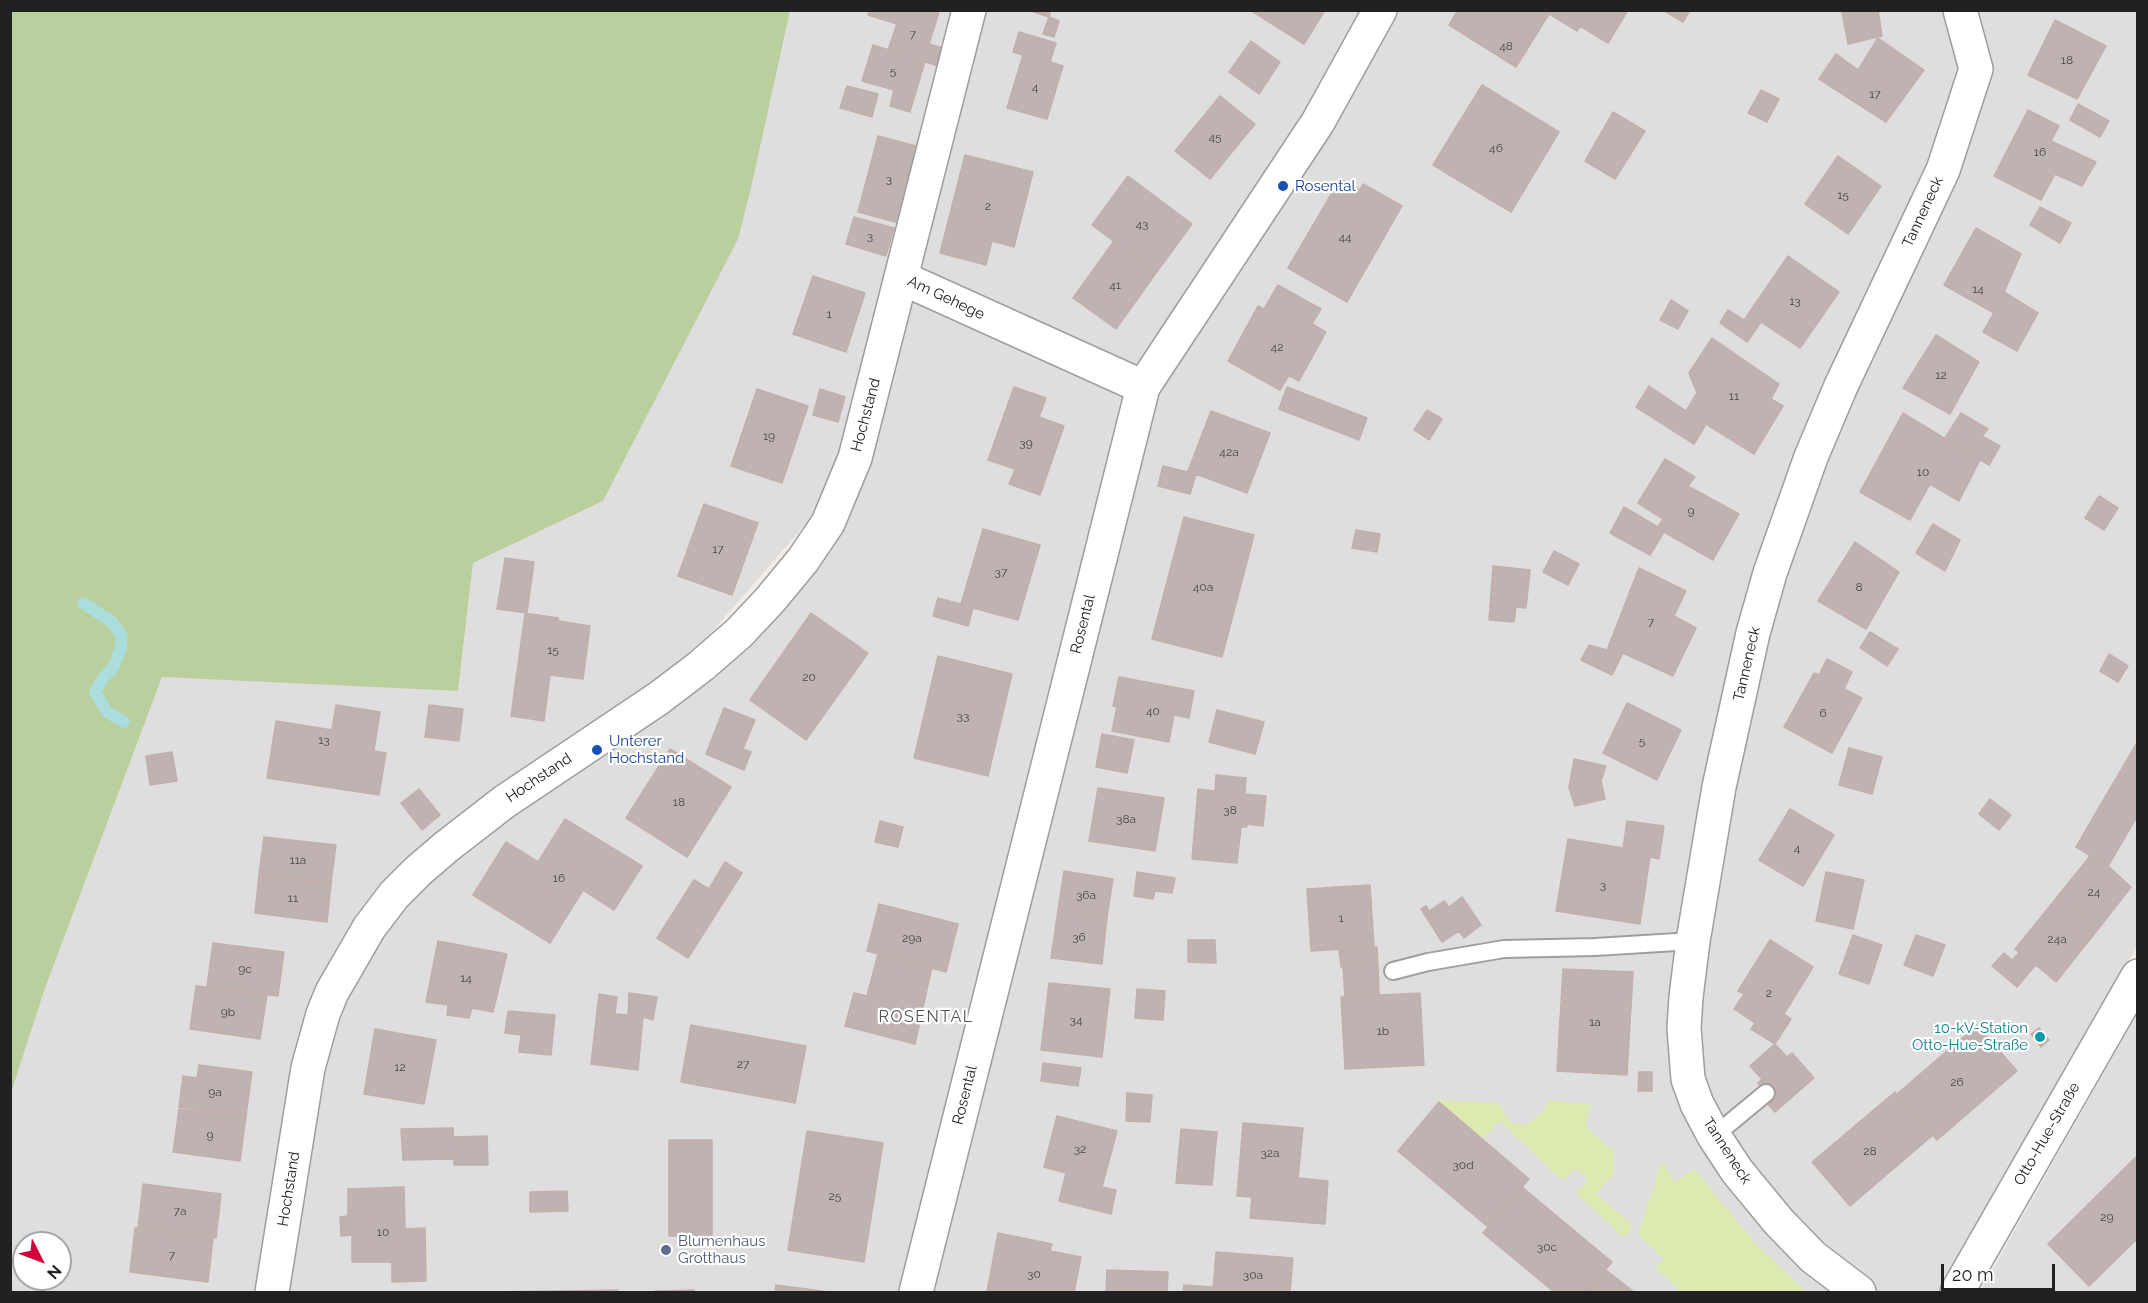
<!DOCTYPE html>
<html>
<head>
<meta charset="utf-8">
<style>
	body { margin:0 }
	#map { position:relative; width:2148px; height:1303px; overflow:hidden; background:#f1ece8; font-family:Raleway,sans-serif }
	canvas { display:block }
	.frame { position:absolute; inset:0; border:12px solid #212121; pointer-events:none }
	.north { position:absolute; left:12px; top:1231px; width:60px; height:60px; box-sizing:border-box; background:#fff; border:2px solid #a6a6a6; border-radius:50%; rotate:132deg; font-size:16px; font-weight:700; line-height:24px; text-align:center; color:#212121 }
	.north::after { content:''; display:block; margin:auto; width:21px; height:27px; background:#ce043a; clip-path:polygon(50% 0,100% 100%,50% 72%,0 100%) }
	.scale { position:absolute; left:1941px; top:1264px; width:114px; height:27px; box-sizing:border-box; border:3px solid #212121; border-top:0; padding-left:8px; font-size:18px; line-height:21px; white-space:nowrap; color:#212121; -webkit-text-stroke:4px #fff; paint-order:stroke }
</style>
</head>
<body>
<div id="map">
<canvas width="2148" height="1303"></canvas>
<div class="frame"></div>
<div class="north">N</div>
<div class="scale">20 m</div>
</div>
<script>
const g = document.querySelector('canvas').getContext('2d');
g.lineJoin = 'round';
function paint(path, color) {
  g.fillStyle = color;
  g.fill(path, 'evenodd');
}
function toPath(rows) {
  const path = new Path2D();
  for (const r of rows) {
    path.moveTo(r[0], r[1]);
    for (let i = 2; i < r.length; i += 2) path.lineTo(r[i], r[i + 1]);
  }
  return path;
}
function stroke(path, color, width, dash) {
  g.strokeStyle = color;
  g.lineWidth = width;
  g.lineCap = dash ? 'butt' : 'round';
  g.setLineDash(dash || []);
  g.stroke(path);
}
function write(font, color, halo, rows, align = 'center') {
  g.font = font + ' Raleway,sans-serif';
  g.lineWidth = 4.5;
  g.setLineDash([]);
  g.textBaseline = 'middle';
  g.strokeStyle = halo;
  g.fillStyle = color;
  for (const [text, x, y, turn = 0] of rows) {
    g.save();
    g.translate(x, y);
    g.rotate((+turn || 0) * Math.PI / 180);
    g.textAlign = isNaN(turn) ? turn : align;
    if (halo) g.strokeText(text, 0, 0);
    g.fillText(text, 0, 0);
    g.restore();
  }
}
const residential = toPath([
	[790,11,1369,11,1138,377,897,272,841,483,691,656,387,886,324,971,293,1062,262,1292,11,1292,11,1093,45,987,162,676,458,691,473,563,603,501,737,239,752,184],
	[24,1243,60,1243,60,1279,24,1279],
	[1393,11,2137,11,2137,946,1945,1292,930,1292,1155,386],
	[907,289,1131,391,902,1292,287,1292,314,1063,351,977,404,903,542,795,708,674,856,488],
	[2137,1014,2137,1292,1980,1292]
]);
const grass = toPath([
	[1437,1100,1498,1103,1511,1123,1527,1125,1544,1110,1548,1100,1590,1104,1586,1127,1613,1151,1614,1174,1596,1193,1631,1224,1629,1233,1624,1238,1576,1193,1588,1180,1575,1168,1563,1181,1500,1121,1483,1139],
	[1663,1163,1675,1182,1694,1169,1756,1244,1806,1292,1682,1292,1655,1268,1663,1258,1638,1235,1660,1166]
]);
const forest = toPath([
	[11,10,790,11,752,184,738,239,603,501,473,563,458,691,162,677,44,991,11,1093]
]);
const parking = toPath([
	[1115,568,1149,577,1134,632,1101,623],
	[757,1236,767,1258,571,1262,568,1243]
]);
const stream = toPath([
	[83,603,111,621,122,636,121,648,113,668,103,678,95,692,107,712,124,722]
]);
const building = toPath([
	[870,10,933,10,939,12,929,44,943,48,938,66,888,50,897,24,868,15,870,10],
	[1028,10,1051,10,1049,17,1028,10],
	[1250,10,1325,10,1304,44,1250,10],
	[1458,10,1543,10,1549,14,1516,67,1449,25,1458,10],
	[1543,10,1628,10,1608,43,1580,26,1577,31,1543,10],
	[1663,10,1690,10,1683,22,1663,10],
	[1848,10,1878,10,1882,36,1848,44,1842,12,1848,10],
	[1049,17,1059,21,1054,37,1043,34,1049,17],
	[2055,20,2106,46,2077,99,2028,75,2055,20],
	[1019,32,1056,43,1050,62,1063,66,1047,119,1007,108,1023,55,1013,52,1019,32],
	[1878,38,1924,70,1886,122,1819,79,1836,54,1858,70,1878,38],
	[1251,41,1280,62,1259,94,1229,72,1251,41],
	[873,45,925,61,910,112,890,106,894,90,862,81,873,45],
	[1482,85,1559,132,1511,212,1433,165,1482,85],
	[847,86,878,94,872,117,840,108,847,86],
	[1761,90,1779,99,1767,122,1748,113,1761,90],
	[1220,96,1255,124,1210,179,1175,151,1220,96],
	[2078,104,2109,121,2100,137,2070,120,2078,104],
	[2028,110,2059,126,2051,141,2096,162,2082,186,2055,174,2041,200,1994,176,2028,110],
	[1613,112,1645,131,1615,179,1585,161,1613,112],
	[878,136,920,147,899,223,858,212,878,136],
	[965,155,1033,172,1014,247,992,241,986,265,940,253,965,155],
	[1838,156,1881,186,1848,234,1805,204,1838,156],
	[1128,176,1192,224,1156,273,1092,225,1128,176],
	[1340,179,1360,190,1363,184,1402,206,1347,302,1288,268,1340,179],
	[2040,207,2071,223,2060,243,2030,225,2040,207],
	[854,217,894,228,886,256,846,244,854,217],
	[1976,228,2021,254,2004,292,2038,313,2017,351,1983,332,1994,313,1944,285,1976,228],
	[1114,241,1156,273,1116,329,1073,298,1114,241],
	[1788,256,1839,292,1800,348,1761,322,1747,342,1720,323,1728,310,1744,320,1788,256],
	[813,276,865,293,846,352,793,334,813,276],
	[1278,285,1321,309,1312,324,1326,332,1299,381,1289,375,1280,390,1228,361,1258,306,1264,309,1278,285],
	[1671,300,1688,311,1678,329,1660,320,1671,300],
	[1936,335,1979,362,1950,414,1903,388,1936,335],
	[1712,338,1779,384,1771,399,1783,406,1754,454,1706,424,1694,444,1636,407,1649,386,1686,411,1697,393,1689,373,1712,338],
	[1014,387,1046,398,1039,417,1064,426,1040,495,1009,484,1015,469,988,460,1014,387],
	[1287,387,1367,418,1359,440,1279,409,1287,387],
	[757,389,808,406,782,483,731,466,757,389],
	[820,389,845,397,838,422,813,415,820,389],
	[1427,410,1442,419,1429,440,1414,430,1427,410],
	[1211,411,1270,433,1247,493,1188,471,1211,411],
	[1903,413,1980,460,1959,501,1930,484,1910,520,1860,492,1903,413],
	[1961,413,1988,429,1982,436,2000,446,1989,465,1945,438,1961,413],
	[1665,459,1695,477,1688,486,1739,514,1713,560,1664,532,1650,555,1610,533,1624,507,1658,527,1663,519,1638,503,1665,459],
	[1163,466,1196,474,1190,494,1158,486,1163,466],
	[2099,496,2118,508,2104,530,2085,518,2099,496],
	[704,504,758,523,732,595,678,576,704,504],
	[1184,517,1254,535,1222,657,1152,639,1184,517],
	[1933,524,1960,540,1945,571,1916,553,1933,524],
	[983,529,1040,545,1018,620,973,608,968,626,933,616,938,598,961,604,983,529],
	[1356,530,1380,534,1377,552,1352,548,1356,530],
	[1855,542,1899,572,1866,629,1818,601,1855,542],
	[1554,551,1579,564,1568,585,1543,572,1554,551],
	[505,558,534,562,527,613,497,609,505,558],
	[1493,566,1530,570,1526,608,1516,607,1514,622,1489,620,1493,566],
	[1639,568,1686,591,1674,616,1696,628,1673,676,1623,653,1612,675,1581,660,1589,645,1607,650,1639,568],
	[525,613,558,618,559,621,590,626,583,679,550,675,544,721,511,716,525,613],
	[811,613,868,653,806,740,750,700,811,613],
	[1870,632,1898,649,1887,666,1860,648,1870,632],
	[2109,654,2128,666,2118,682,2100,671,2109,654],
	[938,656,1012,674,988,776,914,758,938,656],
	[1827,659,1852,672,1844,689,1862,698,1832,753,1784,727,1814,673,1819,675,1827,659],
	[1119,677,1194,691,1189,718,1174,715,1169,742,1112,731,1117,707,1113,706,1119,677],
	[1627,703,1681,730,1657,780,1603,753,1627,703],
	[336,705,380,712,374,751,386,753,379,795,267,778,276,721,332,730,336,705],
	[429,705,463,709,459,741,425,737,429,705],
	[724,708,755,720,743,749,751,752,744,770,706,754,724,708],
	[1217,710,1264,722,1255,754,1209,742,1217,710],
	[1102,734,1134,740,1127,773,1096,767,1102,734],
	[2138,741,2138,815,2108,866,2076,847,2138,741],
	[1849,748,1882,757,1872,794,1839,785,1849,748],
	[670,749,731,787,687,857,626,818,670,749],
	[172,752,177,781,150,785,146,756,172,752],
	[1574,759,1606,766,1601,781,1605,799,1575,806,1569,788,1574,759],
	[1216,775,1246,778,1245,794,1266,796,1263,826,1247,824,1247,827,1241,827,1237,863,1192,859,1198,789,1215,791,1216,775],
	[1098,788,1164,798,1155,851,1089,841,1098,788],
	[419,789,440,815,422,830,401,803,419,789],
	[1990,799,2011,815,1999,830,1979,814,1990,799],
	[1790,809,1834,835,1803,886,1759,860,1790,809],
	[565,819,642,866,614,910,583,890,550,943,473,895,506,842,538,862,565,819],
	[880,821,903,827,898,847,875,842,880,821],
	[1627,821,1664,826,1659,859,1650,857,1640,924,1556,911,1568,839,1623,848,1627,821],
	[264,837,336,845,331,883,259,874,264,837],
	[2090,856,2108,866,2131,887,2099,928,2058,896,2090,856],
	[725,862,742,873,688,958,657,938,694,880,709,889,725,862],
	[1064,871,1113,879,1107,917,1058,910,1064,871],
	[1137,872,1175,878,1172,893,1155,891,1153,899,1134,896,1137,872],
	[1826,872,1864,880,1853,929,1816,921,1826,872],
	[259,875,331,884,327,922,255,913,259,875],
	[1370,885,1374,947,1311,951,1307,889,1370,885],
	[2058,896,2099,928,2056,982,2036,965,2028,974,2012,960,2019,953,2015,949,2058,896],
	[1462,897,1481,925,1464,938,1459,931,1442,942,1421,909,1426,906,1429,911,1444,901,1449,907,1462,897],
	[879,904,958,924,946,972,867,951,879,904],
	[1058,910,1107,917,1102,964,1051,958,1058,910],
	[1853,935,1882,945,1869,984,1839,974,1853,935],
	[1916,935,1945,945,1933,976,1904,965,1916,935],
	[1188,940,1215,940,1216,963,1188,962,1188,940],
	[1770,940,1813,967,1784,1014,1791,1019,1775,1044,1751,1029,1755,1023,1734,1009,1744,994,1738,991,1770,940],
	[438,941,507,954,493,1012,472,1008,469,1018,447,1015,448,1005,426,1002,438,941],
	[213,943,284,952,278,996,207,986,213,943],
	[1377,947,1378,965,1341,967,1339,950,1377,947],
	[2004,953,2028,974,2017,987,1992,966,2004,953],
	[878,954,932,967,915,1044,845,1026,854,993,867,996,878,954],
	[1378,965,1379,995,1345,997,1343,967,1378,965],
	[1563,969,1633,972,1627,1075,1557,1071,1563,969],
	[1049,983,1110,989,1102,1057,1041,1050,1049,983],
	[196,986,267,995,260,1039,190,1029,196,986],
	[1137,989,1165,991,1163,1020,1135,1018,1137,989],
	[629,993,657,997,653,1020,643,1017,638,1070,591,1064,599,994,617,997,615,1014,628,1015,629,993],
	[1420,993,1424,1065,1345,1069,1341,997,1420,993],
	[508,1011,555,1015,551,1055,519,1052,521,1035,505,1033,508,1011],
	[691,1025,806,1046,795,1103,681,1082,691,1025],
	[1977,1025,2017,1071,1937,1140,1897,1094,1977,1025],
	[2039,1028,2049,1040,2041,1047,2031,1034,2039,1028],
	[375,1029,436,1040,424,1104,364,1094,375,1029],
	[1775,1044,1787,1057,1792,1053,1814,1078,1775,1112,1763,1099,1768,1095,1758,1083,1762,1079,1750,1066,1775,1044],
	[1043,1063,1081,1068,1078,1086,1041,1081,1043,1063],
	[199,1065,252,1072,246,1116,179,1107,183,1076,197,1078,199,1065],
	[1639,1072,1652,1072,1652,1091,1638,1091,1639,1072],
	[1895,1092,1933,1135,1850,1206,1812,1162,1895,1092],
	[1127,1093,1152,1095,1150,1122,1126,1121,1127,1093],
	[1439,1102,1529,1179,1488,1227,1398,1151,1439,1102],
	[179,1109,246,1117,240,1161,173,1152,179,1109],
	[1057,1116,1117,1131,1102,1187,1116,1190,1111,1214,1059,1201,1066,1173,1044,1167,1057,1116],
	[1243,1123,1303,1128,1298,1178,1328,1181,1325,1224,1250,1218,1252,1197,1237,1196,1243,1123],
	[453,1128,453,1137,487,1136,488,1165,454,1165,454,1159,403,1160,401,1129,453,1128],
	[1181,1129,1217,1132,1212,1185,1176,1183,1181,1129],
	[807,1131,883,1143,864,1262,788,1250,807,1131],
	[669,1140,712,1140,712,1236,669,1236,669,1140],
	[2136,1157,2138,1238,2089,1286,2048,1244,2136,1157],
	[143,1184,221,1194,216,1238,138,1228,143,1184],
	[404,1187,405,1229,425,1228,426,1281,392,1282,392,1262,352,1262,352,1235,341,1236,340,1217,348,1216,348,1189,404,1187],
	[1522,1187,1612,1262,1586,1292,1554,1292,1483,1233,1522,1187],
	[567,1191,568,1211,530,1212,530,1192,567,1191],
	[135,1228,213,1238,208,1282,130,1272,135,1228],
	[998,1233,1052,1244,1050,1251,1081,1257,1074,1292,987,1292,998,1233],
	[1216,1252,1293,1258,1290,1292,1213,1292,1216,1252],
	[1107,1270,1168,1272,1167,1292,1106,1292,1107,1270],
	[1606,1270,1634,1292,1586,1292,1606,1270],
	[776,1285,829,1292,831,1292,775,1292,776,1285],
	[1184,1285,1212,1287,1211,1292,1183,1292,1184,1285],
	[618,1290,618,1292,488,1292,618,1290],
	[694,1290,694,1292,655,1292,655,1291,694,1290]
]);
const service = toPath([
	[1393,971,1428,962,1504,949,1595,947,1693,941],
	[1714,1136,1766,1093]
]);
const minor = toPath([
	[902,278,1143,387],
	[272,1292,308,1068,323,1014,332,992,369,928,394,895,418,871,446,847,504,802,659,698,701,666,739,633,770,600,803,560,828,523,855,458,969,10],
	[916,1292,1143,387,1318,122,1380,10],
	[1859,1292,1813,1257,1779,1222,1737,1171,1714,1136,1697,1104,1688,1079,1684,1028,1686,997,1693,941,1719,787,1753,633,1770,573,1811,457,1841,386,1943,170,1976,69,1960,10],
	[1957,1292,2138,976]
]);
const markers = [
	[1283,186,6,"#1a4fb4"],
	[597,750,6,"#1a4fb4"],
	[2040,1037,6,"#0f9aa8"],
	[666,1250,6,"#5c6f8a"]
];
const numberNames = [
	["7",913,34],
	["48",1506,46],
	["18",2067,60],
	["5",893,71],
	["4",1035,87],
	["17",1875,94],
	["45",1215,137],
	["46",1496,148],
	["16",2040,152],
	["3",889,179],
	["15",1843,195],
	["2",988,206],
	["43",1142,224],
	["3",870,236],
	["44",1345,237],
	["41",1115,285],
	["14",1978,289],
	["13",1795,301],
	["1",829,314],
	["42",1277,347],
	["12",1941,375],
	["11",1734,396],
	["19",769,436],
	["39",1026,443],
	["42a",1229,452],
	["10",1923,472],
	["9",1691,511],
	["17",718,549],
	["37",1001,572],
	["40a",1203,587],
	["8",1859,587],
	["7",1651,622],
	["15",553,650],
	["20",809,677],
	["40",1153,711],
	["6",1823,713],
	["33",963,716],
	["13",324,740],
	["5",1642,741],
	["18",679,802],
	["38",1230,810],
	["38a",1126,819],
	["4",1797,848],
	["11a",298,860],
	["16",559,878],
	["3",1603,885],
	["24",2094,892],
	["36a",1086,895],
	["11",293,898],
	["1",1341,918],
	["36",1079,937],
	["29a",912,938],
	["24a",2057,939],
	["9c",245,969],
	["14",466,978],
	["2",1769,993],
	["9b",228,1012],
	["34",1076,1020],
	["1a",1595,1022],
	["1b",1383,1031],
	["27",743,1064],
	["12",400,1067],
	["26",1957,1082],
	["9a",215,1092],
	["9",210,1135],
	["32",1080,1149],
	["28",1870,1151],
	["32a",1270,1153],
	["30d",1463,1165],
	["25",835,1196],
	["7a",180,1211],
	["29",2107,1217],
	["10",383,1232],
	["30c",1547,1247],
	["7",172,1255],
	["30",1034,1274],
	["30a",1253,1275]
];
const transitNames = [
	["Rosental",1295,186],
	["Unterer",609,741],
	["Hochstand",609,758]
];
const streetNames = [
	["Tanneneck",1923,212,-65],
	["Am Gehege",946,298,25],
	["Hochstand",866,415,-75],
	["Rosental",1083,624,-76],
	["Tanneneck",1747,664,-77],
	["Hochstand",539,778,-34],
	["Rosental",965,1095,-76],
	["Otto-Hue-Straße",2047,1134,-60],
	["Tanneneck",1727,1151,57],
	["Hochstand",289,1189,-81]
];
const cultureNames = [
	["10-kV-Station",2028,1028],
	["Otto-Hue-Straße",2028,1045]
];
const serviceNames = [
	["Blumenhaus",678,1241],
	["Grotthaus",678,1258]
];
const neighbourhoodNames = [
	["ROSENTAL",926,1017]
];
paint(residential, '#dfdede');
paint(grass, '#dce9b0');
paint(forest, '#bacf9e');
paint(parking, '#ddd');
stroke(stream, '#aadddb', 12);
paint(building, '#beb3b1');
stroke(building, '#c3afab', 1.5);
stroke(service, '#9e9e9e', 20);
stroke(minor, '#9e9e9e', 36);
stroke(service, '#fff', 16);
stroke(minor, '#fff', 33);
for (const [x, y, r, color] of markers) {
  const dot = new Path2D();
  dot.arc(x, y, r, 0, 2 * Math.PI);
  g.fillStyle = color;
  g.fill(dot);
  stroke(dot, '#fff', 2);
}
write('12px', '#484645', null, numberNames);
write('15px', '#164399', '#fff', transitNames, 'left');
write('15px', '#212121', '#fff', streetNames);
write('15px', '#0d838f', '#fff', cultureNames, 'right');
write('15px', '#4e5e75', '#fff', serviceNames, 'left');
g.letterSpacing = '1.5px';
write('16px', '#545454', '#fff', neighbourhoodNames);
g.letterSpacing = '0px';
</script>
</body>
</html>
